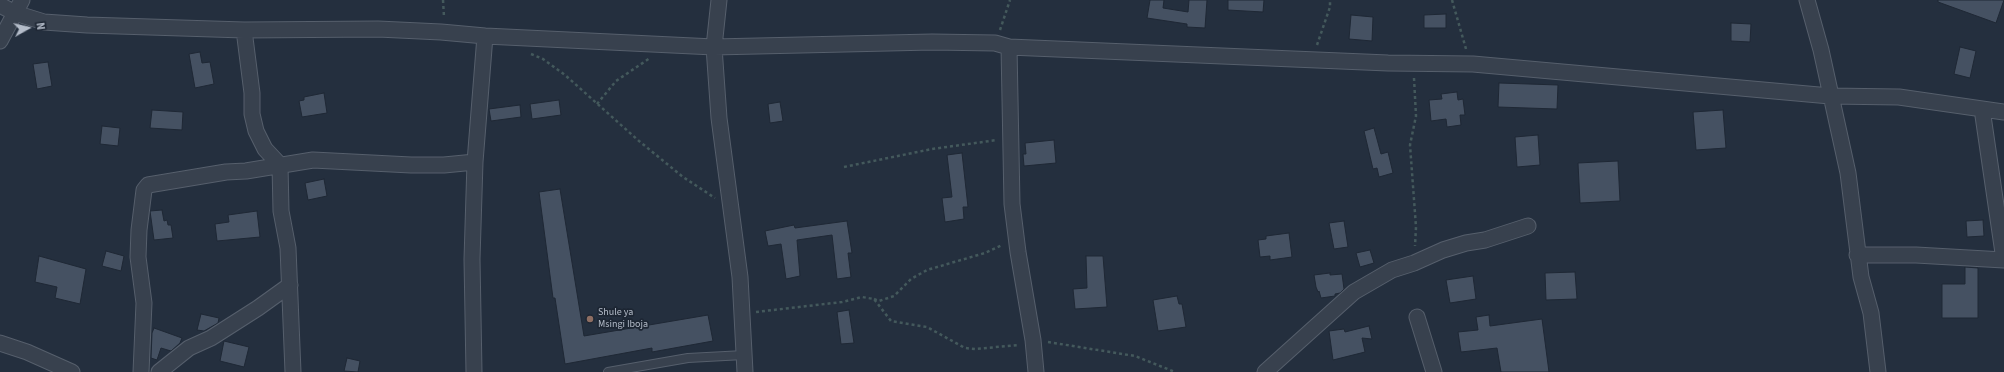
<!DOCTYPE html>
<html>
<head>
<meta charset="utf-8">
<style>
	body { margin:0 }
	#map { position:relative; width:2004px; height:372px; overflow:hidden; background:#242f3e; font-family:"Source Sans 3",sans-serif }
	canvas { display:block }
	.north { position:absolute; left:8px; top:8px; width:40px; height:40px; -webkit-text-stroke:3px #1d2633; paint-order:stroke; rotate:82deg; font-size:11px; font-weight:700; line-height:16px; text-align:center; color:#b4bcc9 }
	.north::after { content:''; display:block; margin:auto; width:14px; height:18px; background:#b4bcc9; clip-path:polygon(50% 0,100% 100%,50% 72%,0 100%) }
</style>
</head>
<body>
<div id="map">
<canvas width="2004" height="372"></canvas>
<div class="north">N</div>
</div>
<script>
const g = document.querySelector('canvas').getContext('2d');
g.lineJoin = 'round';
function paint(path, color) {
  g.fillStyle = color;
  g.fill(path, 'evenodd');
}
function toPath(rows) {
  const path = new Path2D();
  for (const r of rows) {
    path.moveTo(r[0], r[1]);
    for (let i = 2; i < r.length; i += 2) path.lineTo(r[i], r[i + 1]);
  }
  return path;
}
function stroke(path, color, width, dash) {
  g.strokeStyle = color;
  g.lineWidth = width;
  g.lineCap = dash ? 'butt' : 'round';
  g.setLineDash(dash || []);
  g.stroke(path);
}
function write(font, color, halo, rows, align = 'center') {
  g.font = font + ' "Source Sans 3",sans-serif';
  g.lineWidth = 3.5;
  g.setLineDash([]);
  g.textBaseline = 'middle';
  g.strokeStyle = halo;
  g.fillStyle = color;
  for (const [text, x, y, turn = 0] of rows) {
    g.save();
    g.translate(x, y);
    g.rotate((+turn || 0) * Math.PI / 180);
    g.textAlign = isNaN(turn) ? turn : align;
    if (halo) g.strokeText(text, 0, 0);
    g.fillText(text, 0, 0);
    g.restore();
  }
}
const building = toPath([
	[1150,0,1164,0,1163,8,1188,12,1189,0,1207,0,1205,28,1187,27,1187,24,1147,18,1150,0],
	[1228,0,1264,0,1263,12,1228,10,1228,0],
	[1938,0,2004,0,1996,23,1938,2,1938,0],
	[1446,14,1446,28,1424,28,1424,15,1446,14],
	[1351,15,1373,17,1372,41,1349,39,1351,15],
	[1731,23,1751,24,1750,42,1731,41,1731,23],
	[1960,47,1976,51,1970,78,1954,74,1960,47],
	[200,52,202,63,210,62,214,84,195,88,189,54,200,52],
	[48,62,52,86,37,89,33,64,48,62],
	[1499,83,1558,85,1557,109,1498,107,1499,83],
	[1457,92,1458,100,1463,99,1465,115,1460,115,1461,125,1447,127,1446,119,1431,121,1429,100,1442,99,1441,94,1457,92],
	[324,93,327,113,302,117,299,101,304,100,304,97,324,93],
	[559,100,561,115,532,119,530,104,559,100],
	[780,102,783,121,770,123,768,104,780,102],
	[520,105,521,117,491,121,489,109,520,105],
	[152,110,183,112,182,130,150,128,152,110],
	[1723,110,1726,148,1696,150,1693,112,1723,110],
	[102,126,120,128,118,146,100,144,102,126],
	[1374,128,1381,154,1388,152,1393,173,1379,177,1377,168,1373,169,1364,131,1374,128],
	[1538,135,1540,165,1517,167,1515,137,1538,135],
	[1054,140,1056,163,1024,166,1023,154,1026,154,1025,143,1054,140],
	[962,153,968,207,963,207,964,219,945,222,942,198,952,197,947,155,962,153],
	[1618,161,1620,201,1580,203,1578,163,1618,161],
	[324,179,327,196,308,200,305,183,324,179],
	[560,189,584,336,708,315,713,341,652,352,652,348,565,364,555,298,553,298,539,192,560,189],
	[162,210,164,221,167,220,168,225,171,225,173,238,154,240,150,211,162,210],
	[257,211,260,237,217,241,215,224,229,222,228,215,257,211],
	[1983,220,1984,236,1967,237,1966,221,1983,220],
	[847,221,852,253,848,253,851,277,837,279,832,235,797,240,800,276,786,279,781,244,768,246,765,231,794,225,795,228,847,221],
	[1344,221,1348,247,1334,249,1329,223,1344,221],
	[1289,233,1292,257,1270,260,1270,256,1260,257,1258,240,1266,239,1266,236,1289,233],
	[1370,250,1374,263,1360,267,1356,253,1370,250],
	[106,251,124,256,121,271,102,266,106,251],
	[39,256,86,269,80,304,55,298,57,287,35,282,39,256],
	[1086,256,1103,256,1107,307,1075,309,1073,289,1087,288,1086,256],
	[1965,267,1978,268,1978,318,1942,318,1942,284,1965,284,1965,267],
	[1575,272,1577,299,1546,300,1545,273,1575,272],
	[1330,273,1330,275,1342,274,1344,289,1340,293,1335,294,1335,296,1321,298,1319,291,1318,292,1316,287,1314,275,1330,273],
	[1473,276,1476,299,1450,303,1446,280,1473,276],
	[1177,296,1179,304,1182,304,1186,327,1158,331,1153,300,1177,296],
	[849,310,854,343,841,344,837,312,849,310],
	[201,314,219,318,218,323,204,331,197,330,201,314],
	[1489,315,1490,326,1542,319,1549,372,1501,372,1497,348,1461,352,1458,332,1478,330,1476,317,1489,315],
	[1369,326,1372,339,1362,338,1365,352,1333,360,1329,331,1344,329,1345,332,1369,326],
	[154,328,182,338,180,343,171,351,161,348,157,360,151,358,152,333,154,328],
	[224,341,249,347,244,367,220,361,224,341],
	[347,358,360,361,358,372,344,371,347,358]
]);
const path = toPath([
	[443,0,444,17],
	[1452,0,1466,49],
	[1000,30,1010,0],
	[1317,45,1330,7,1330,0],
	[531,54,543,59,565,75,639,141,683,177,715,198],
	[1414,78,1416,116,1410,145,1416,227,1415,246],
	[597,104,616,81,650,58],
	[844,167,932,149,997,140],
	[874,299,879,301,894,296,911,279,927,270,985,253,1002,245],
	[756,312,842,302,862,297,874,299,891,321,927,327,965,348,975,349,1019,345],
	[1048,342,1135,356,1175,372]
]);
const lane = toPath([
	[608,372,688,358,744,355]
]);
const street = toPath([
	[719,0,714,47,719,118,740,277,745,372],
	[1807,0,1821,50,1848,173,1861,277,1871,313,1878,372],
	[0,5,15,13,44,22,87,25,244,30,378,29,441,32,485,36,714,47,932,42,995,43,1009,47,1388,63,1473,64,1830,96,1899,97,2004,112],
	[244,30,252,93,252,114,256,131,265,149,280,165,281,211,288,248,293,372],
	[0,41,22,0],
	[1009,47,1012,204,1018,252,1033,340,1036,372],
	[1982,109,2004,260],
	[1857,255,1916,255,2004,260],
	[1417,317,1434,372],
	[0,343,27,352,72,372],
	[141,372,144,303,138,257,139,230,144,190,148,185,226,172,246,171,313,160,411,165,444,165,475,162],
	[159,372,189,348,211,338,258,308,290,285],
	[474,372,472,259,475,162,485,36],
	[1265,372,1354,292,1392,270,1414,263,1443,250,1466,243,1485,240,1528,226]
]);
const markers = [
	[590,319,4,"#8d6e63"]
];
const poiNames = [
	["Shule ya",598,313],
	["Msingi Iboja",598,325]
];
paint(building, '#455162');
stroke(building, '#1f2835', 1);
stroke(lane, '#565f6c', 10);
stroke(street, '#565f6c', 17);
stroke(path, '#44595c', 2.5, [3, 3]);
stroke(lane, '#38414e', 8);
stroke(street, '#38414e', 15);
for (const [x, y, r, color] of markers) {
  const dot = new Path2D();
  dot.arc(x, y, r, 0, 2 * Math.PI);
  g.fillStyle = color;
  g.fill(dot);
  stroke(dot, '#1d2633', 1.5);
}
write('10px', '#b4bcc9', '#1d2633', poiNames, 'left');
</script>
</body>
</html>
